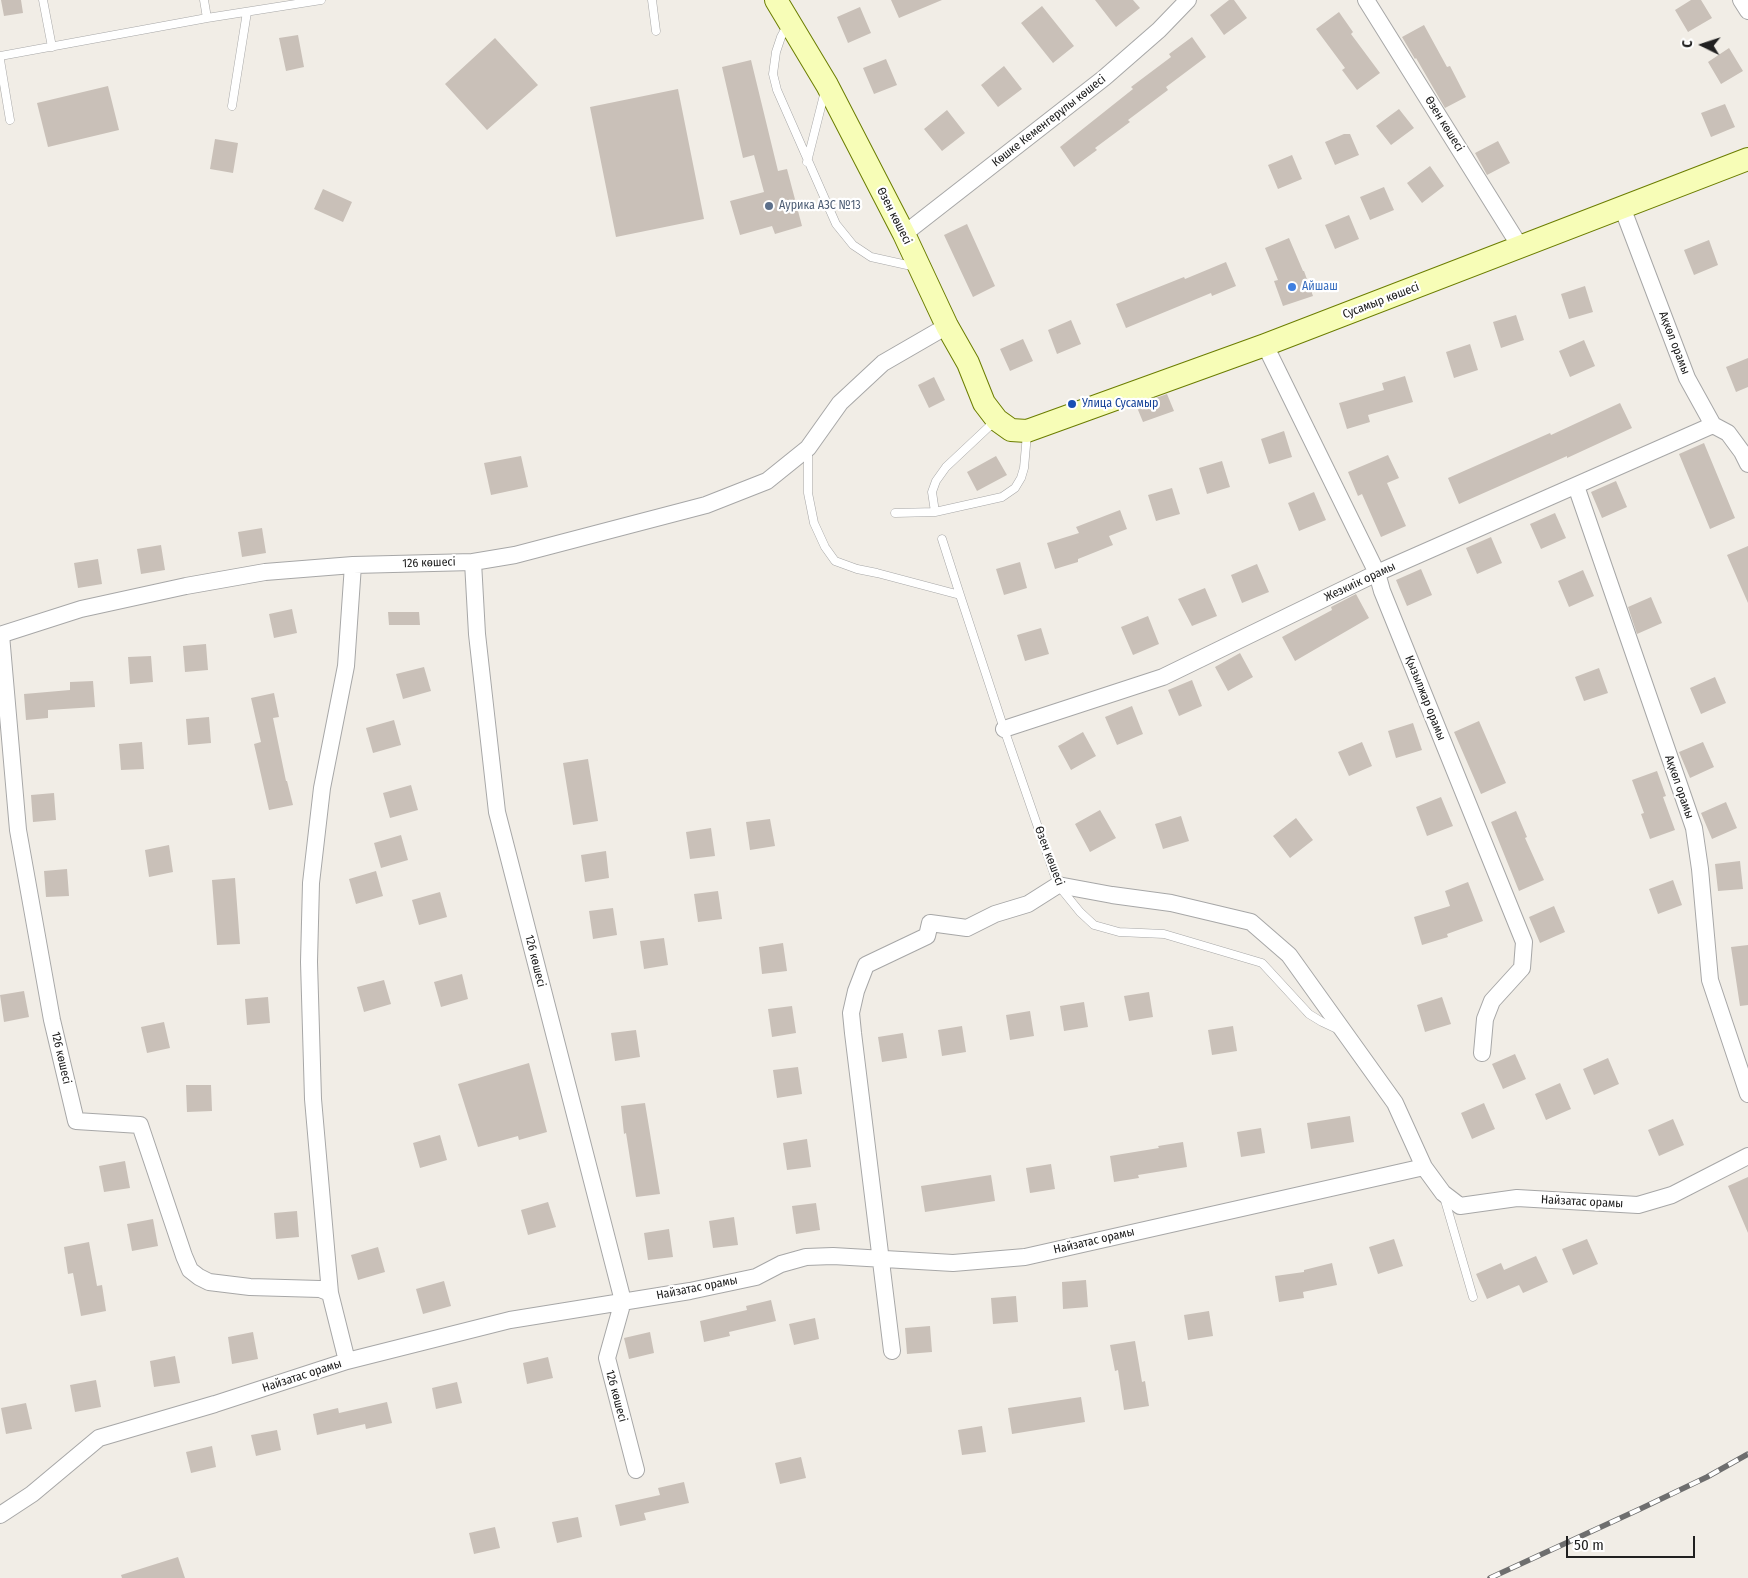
<!DOCTYPE html>
<html>
<head>
<meta charset="utf-8">
<style>
	body { margin:0 }
	#map { position:relative; width:1748px; height:1578px; overflow:hidden; background:#f1ede6; font-family:"Fira Sans Condensed",sans-serif }
	canvas { display:block }
	.north { position:absolute; left:1678px; top:20px; width:50px; height:50px; -webkit-text-stroke:4px #fff; paint-order:stroke; rotate:274deg; font-size:14px; font-weight:700; line-height:20px; text-align:center; color:#202020 }
	.north::after { content:''; display:block; margin:auto; width:18px; height:22px; background:#202020; clip-path:polygon(50% 0,100% 100%,50% 72%,0 100%) }
	.scale { position:absolute; left:1566px; top:1536px; width:129px; height:22px; box-sizing:border-box; border:2px solid #202020; border-top:0; padding-left:6px; font-size:15px; line-height:18px; white-space:nowrap; color:#202020; -webkit-text-stroke:4px #fff; paint-order:stroke }
</style>
</head>
<body>
<div id="map">
<canvas width="1748" height="1578"></canvas>
<div class="north">С</div>
<div class="scale">50 m</div>
</div>
<script>
const g = document.querySelector('canvas').getContext('2d');
g.lineJoin = 'round';
function paint(path, color) {
  g.fillStyle = color;
  g.fill(path, 'evenodd');
}
function toPath(rows) {
  const path = new Path2D();
  for (const r of rows) {
    path.moveTo(r[0], r[1]);
    for (let i = 2; i < r.length; i += 2) path.lineTo(r[i], r[i + 1]);
  }
  return path;
}
function stroke(path, color, width, dash) {
  g.strokeStyle = color;
  g.lineWidth = width;
  g.lineCap = dash ? 'butt' : 'round';
  g.setLineDash(dash || []);
  g.stroke(path);
}
function write(font, color, halo, rows, align = 'center') {
  g.font = font + ' "Fira Sans Condensed",sans-serif';
  g.lineWidth = 4.5;
  g.setLineDash([]);
  g.textBaseline = 'middle';
  g.strokeStyle = halo;
  g.fillStyle = color;
  for (const [text, x, y, turn = 0] of rows) {
    g.save();
    g.translate(x, y);
    g.rotate((+turn || 0) * Math.PI / 180);
    g.textAlign = isNaN(turn) ? turn : align;
    if (halo) g.strokeText(text, 0, 0);
    g.fillText(text, 0, 0);
    g.restore();
  }
}
const building = toPath([
	[1,0,21,0,23,13,4,16],
	[891,0,942,0,899,18],
	[1095,0,1133,0,1140,8,1116,27],
	[1229,0,1234,0,1247,18,1224,35,1210,15],
	[1691,0,1701,0,1712,18,1688,32,1675,10],
	[1042,6,1074,46,1053,63,1021,23],
	[860,7,871,33,848,43,837,17],
	[1339,12,1353,32,1351,34,1380,73,1357,90,1342,70,1345,68,1316,29],
	[1424,25,1447,67,1450,66,1466,97,1445,108,1416,58,1415,59,1402,37],
	[298,35,304,67,286,71,279,38],
	[1192,37,1206,57,1166,87,1168,90,1128,120,1130,122,1095,148,1097,150,1074,167,1060,147,1133,89,1131,87,1171,57,1169,54],
	[495,38,538,85,487,130,445,84],
	[1729,48,1743,71,1721,84,1708,62],
	[886,59,897,85,874,94,863,68],
	[751,60,778,171,787,169,802,226,775,234,772,226,740,235,730,201,764,192,754,155,743,158,722,67],
	[1004,66,1022,89,998,107,981,85],
	[108,86,119,130,48,147,37,103],
	[678,89,704,219,616,237,590,107],
	[1725,104,1735,127,1711,137,1701,113],
	[1399,109,1414,128,1391,145,1376,126],
	[947,110,965,133,942,151,924,129],
	[1344,134,1350,134,1359,155,1335,165,1325,142],
	[215,139,238,143,233,173,210,169],
	[1498,141,1510,163,1487,175,1475,153],
	[1292,155,1302,179,1278,189,1268,165],
	[1430,166,1444,186,1422,203,1407,183],
	[1384,187,1394,210,1370,220,1360,197],
	[323,189,352,202,343,222,314,209],
	[1349,215,1359,239,1335,249,1325,225],
	[967,224,995,286,973,297,944,235],
	[1289,238,1303,271,1304,271,1313,296,1283,306,1274,281,1278,280,1265,248],
	[1709,240,1718,265,1694,275,1684,250],
	[1226,262,1236,286,1212,296,1211,293,1126,328,1116,304,1184,277,1185,279],
	[1585,286,1593,312,1569,319,1561,294],
	[1516,315,1524,340,1501,348,1493,322],
	[1071,320,1081,344,1057,354,1048,330],
	[1023,339,1033,361,1010,371,1000,349],
	[1584,340,1595,366,1570,377,1559,351],
	[1470,344,1478,370,1454,378,1446,352],
	[1748,358,1748,387,1736,392,1726,367],
	[1405,376,1413,402,1368,415,1370,422,1347,429,1339,403,1384,390,1382,383],
	[934,377,945,400,929,408,918,385],
	[1167,394,1174,411,1143,422,1136,405],
	[1620,403,1632,428,1567,458,1567,456,1459,504,1448,478,1550,433,1551,435],
	[1284,431,1292,457,1269,464,1261,439],
	[1704,443,1735,518,1710,529,1679,454],
	[1388,455,1399,478,1387,483,1406,526,1381,537,1362,494,1358,496,1348,472],
	[521,456,528,487,491,495,484,463],
	[996,456,1007,475,977,491,967,472],
	[1222,461,1230,487,1207,494,1199,468],
	[1616,481,1627,507,1602,518,1591,492],
	[1172,488,1180,514,1156,521,1148,495],
	[1314,492,1326,520,1299,531,1288,503],
	[1120,510,1127,529,1109,536,1113,545,1078,559,1078,562,1055,569,1047,543,1079,533,1076,527],
	[1555,513,1566,538,1541,549,1530,524],
	[262,528,266,553,242,557,238,532],
	[1491,537,1502,563,1477,574,1466,548],
	[161,545,165,570,141,574,137,549],
	[1748,546,1748,603,1727,555],
	[98,559,102,584,78,588,74,563],
	[1020,562,1027,588,1004,595,996,569],
	[1257,564,1269,592,1242,603,1231,575],
	[1421,569,1432,595,1407,606,1396,580],
	[1583,570,1594,596,1569,607,1558,581],
	[1205,588,1217,616,1192,626,1178,599],
	[1356,594,1369,618,1295,661,1282,637,1332,610,1331,607],
	[1651,597,1662,623,1637,634,1628,607],
	[292,609,297,633,274,638,269,614],
	[388,612,419,612,420,625,389,625],
	[1148,616,1159,644,1133,655,1121,627],
	[1041,628,1049,654,1025,661,1017,635],
	[206,644,208,670,185,672,183,646],
	[1240,653,1253,677,1228,691,1215,667],
	[151,656,153,682,130,684,128,657],
	[424,667,431,691,403,699,396,674],
	[1599,668,1608,693,1584,701,1575,677],
	[1715,677,1726,703,1701,714,1690,688],
	[1192,680,1202,706,1179,716,1168,690],
	[93,681,95,707,48,710,48,718,26,720,24,694,70,690,70,682],
	[274,693,279,717,273,718,286,781,287,781,293,805,269,810,254,744,261,742,251,698],
	[1132,706,1143,734,1117,745,1105,717],
	[209,717,211,743,188,745,186,719],
	[394,720,401,745,373,753,366,728],
	[1479,721,1506,783,1481,794,1454,732],
	[1413,723,1422,750,1396,758,1388,731],
	[1083,732,1096,756,1071,770,1058,746],
	[142,742,144,769,121,770,119,744],
	[1362,742,1372,766,1349,776,1338,752],
	[1703,742,1714,767,1690,778,1679,752],
	[588,759,598,821,573,825,563,763],
	[1657,771,1666,796,1663,797,1675,830,1650,839,1641,814,1644,813,1632,780],
	[411,785,418,810,390,818,383,793],
	[54,793,56,820,33,822,31,795],
	[1441,797,1453,826,1427,836,1416,807],
	[1726,802,1737,828,1712,839,1701,813],
	[1100,810,1116,838,1090,852,1075,824],
	[1516,811,1527,837,1525,838,1544,880,1519,891,1491,822],
	[1181,816,1189,841,1163,849,1155,824],
	[1296,818,1313,840,1290,858,1273,836],
	[770,819,775,846,750,850,746,822],
	[711,828,715,856,690,859,686,832],
	[401,835,408,860,381,868,374,843],
	[169,845,173,872,149,877,145,850],
	[606,851,609,878,585,882,581,855],
	[1740,861,1743,889,1718,891,1715,864],
	[67,869,69,896,46,897,44,871],
	[376,871,383,896,356,904,349,879],
	[235,878,240,944,217,945,212,880],
	[1673,880,1682,905,1658,914,1649,889],
	[1468,882,1483,921,1447,934,1448,937,1422,945,1414,917,1450,906,1445,891],
	[718,891,722,919,698,922,694,894],
	[440,892,447,917,419,925,412,900],
	[1554,906,1565,932,1540,943,1529,917],
	[613,908,617,935,593,939,589,911],
	[664,938,668,965,644,969,640,941],
	[783,943,787,971,762,974,759,947],
	[1748,945,1748,1005,1740,1006,1731,947],
	[462,974,468,999,441,1007,434,982],
	[384,980,391,1004,364,1012,357,987],
	[24,991,29,1017,4,1022,0,995],
	[1149,992,1153,1017,1129,1021,1124,996],
	[268,997,270,1023,247,1025,245,999],
	[1442,997,1451,1024,1425,1032,1417,1005],
	[1084,1002,1088,1027,1064,1031,1060,1006],
	[792,1006,796,1033,772,1037,768,1009],
	[1030,1011,1034,1036,1010,1040,1006,1015],
	[164,1022,170,1048,147,1053,141,1027],
	[962,1026,966,1052,942,1056,938,1030],
	[1233,1026,1237,1051,1212,1055,1208,1030],
	[636,1030,640,1057,615,1061,611,1033],
	[903,1033,907,1058,882,1062,878,1037],
	[1515,1054,1526,1079,1503,1089,1492,1064],
	[1608,1058,1619,1084,1594,1095,1583,1069],
	[529,1063,547,1132,519,1140,518,1136,478,1147,458,1084],
	[798,1067,802,1094,777,1098,773,1070],
	[1560,1083,1571,1109,1546,1120,1535,1094],
	[186,1085,211,1085,212,1111,187,1112],
	[645,1103,660,1194,636,1197,626,1133,624,1134,621,1106],
	[1484,1103,1495,1129,1472,1139,1461,1113],
	[1350,1116,1354,1142,1311,1149,1307,1123],
	[1673,1119,1684,1145,1659,1156,1648,1130],
	[1261,1128,1265,1153,1241,1157,1237,1132],
	[440,1135,447,1160,420,1168,413,1143],
	[807,1139,811,1167,787,1170,783,1143],
	[1183,1142,1187,1167,1138,1175,1139,1178,1114,1182,1110,1156,1159,1148,1158,1146],
	[125,1161,130,1188,104,1192,99,1166],
	[1051,1164,1055,1189,1030,1193,1026,1168],
	[991,1175,995,1201,925,1212,921,1186],
	[1748,1177,1748,1233,1728,1186],
	[548,1202,556,1227,528,1235,521,1210],
	[816,1203,820,1230,796,1234,792,1206],
	[297,1211,299,1237,276,1239,274,1213],
	[734,1217,738,1245,713,1248,709,1221],
	[153,1219,158,1246,132,1251,127,1224],
	[669,1229,673,1257,648,1260,644,1233],
	[1394,1239,1403,1266,1378,1274,1369,1247],
	[1587,1239,1598,1264,1573,1275,1562,1249],
	[89,1242,97,1286,102,1285,106,1311,81,1316,73,1273,68,1274,64,1247],
	[378,1247,385,1272,358,1280,351,1255],
	[1536,1256,1548,1282,1523,1293,1519,1285,1487,1299,1476,1274,1501,1263,1504,1270],
	[1332,1263,1337,1285,1303,1292,1304,1298,1279,1302,1275,1276,1304,1272,1304,1270],
	[1086,1280,1088,1307,1063,1309,1062,1282],
	[444,1281,451,1306,423,1314,416,1289],
	[1016,1296,1018,1322,993,1324,991,1298],
	[771,1300,776,1321,729,1332,730,1336,704,1342,700,1321,747,1310,746,1306],
	[1209,1311,1213,1336,1188,1340,1184,1315],
	[815,1318,819,1339,794,1345,789,1324],
	[930,1326,932,1352,907,1354,905,1328],
	[253,1332,258,1359,232,1364,228,1337],
	[650,1332,654,1353,629,1359,624,1338],
	[1135,1341,1142,1382,1145,1381,1149,1406,1124,1410,1118,1370,1115,1371,1110,1345],
	[175,1356,180,1383,154,1387,150,1361],
	[548,1357,553,1378,527,1384,523,1363],
	[96,1380,101,1407,75,1412,70,1385],
	[457,1382,462,1403,436,1409,432,1388],
	[1081,1397,1085,1422,1012,1434,1008,1408],
	[387,1402,392,1423,366,1429,365,1424,317,1435,313,1414,338,1408,339,1413],
	[26,1403,32,1429,6,1434,1,1408],
	[982,1426,986,1452,962,1455,958,1430],
	[277,1430,281,1450,256,1456,251,1435],
	[212,1446,216,1467,191,1473,186,1452],
	[801,1457,806,1478,780,1484,775,1463],
	[684,1482,689,1503,644,1513,646,1520,620,1526,615,1505,660,1495,658,1488],
	[578,1517,582,1537,557,1543,552,1522],
	[495,1527,500,1548,474,1554,469,1533],
	[178,1557,185,1578,122,1578,121,1575]
]);
const lane = toPath([
	[43,0,52,47],
	[204,0,207,18],
	[652,0,656,31],
	[787,26,781,37,776,52,773,74,777,90,836,224,853,245,871,257,916,267],
	[0,56,207,18,321,0],
	[0,60,10,120],
	[232,106,247,12],
	[807,162,825,91],
	[808,450,808,493,814,523,825,547,835,561,857,569,877,573,960,595,1004,729,1058,885,1080,912,1094,925,1119,932,1164,934,1262,963,1309,1014,1322,1022,1339,1030],
	[935,512,932,492,936,481,946,467,995,421],
	[895,513,935,512,1002,497,1015,488,1021,478,1024,468,1027,434],
	[942,539,960,595],
	[1444,1197,1473,1297]
]);
const street = toPath([
	[1366,0,1521,248],
	[1741,0,1748,11],
	[1622,207,1687,378,1713,425,1728,433,1742,452,1748,464],
	[904,234,1104,78,1159,30,1188,0],
	[1265,345,1377,573,1382,591,1524,942,1522,968,1492,1001,1485,1019,1482,1053],
	[1576,486,1694,828,1700,869,1710,980,1748,1094],
	[473,562,515,555,706,505,767,481,808,448,840,403,883,363,947,326],
	[0,635,81,609,186,586,265,572,353,565],
	[1,635,18,830,52,1020,76,1121,140,1125,184,1256,190,1270,199,1277,209,1282,250,1287,320,1289,330,1293],
	[1004,729,1163,677,1377,573,1713,425],
	[892,1351,853,1033,851,1013,856,991,866,965,927,936,930,923,967,928,995,914,1028,904,1058,885,1112,895,1171,903,1251,922,1289,955,1395,1103,1424,1167,1443,1193,1460,1206,1517,1198,1638,1205,1672,1195,1748,1156],
	[347,1361,330,1293,313,1099,309,962,311,883,322,788,346,666,353,565,473,562,477,634,497,812,623,1301,607,1358,636,1470],
	[0,1515,32,1494,99,1438,215,1404,347,1361,510,1320,690,1291,756,1277,781,1264,806,1257,833,1256,953,1263,1025,1257,1424,1167]
]);
const secondary = toPath([
	[776,0,827,85,904,234,947,326,968,363,984,403,997,420,1011,430,1027,431,1265,345,1748,159]
]);
const rail = toPath([
	[1490,1578,1640,1509,1707,1477,1748,1454]
]);
const markers = [
	[769,206,5,"#5c6f8a"],
	[1292,287,5,"#3f7fe0"],
	[1072,404,5,"#1a4fb4"]
];
const streetNames = [
	["Көшке Кеменгерұлы көшесі",1049,121,-38],
	["Өзен көшесі",1444,124,58],
	["Өзен көшесі",894,216,63],
	["Сусамыр көшесі",1381,301,-21],
	["Ақкөл орамы",1674,343,69],
	["126 көшесі",429,563,-2],
	["Жезкиік орамы",1360,582,-25],
	["Қызылжар орамы",1425,698,68],
	["Ақкөл орамы",1679,787,71],
	["Өзен көшесі",1049,856,69],
	["126 көшесі",535,961,76],
	["126 көшесі",61,1058,77],
	["Найзатас орамы",1582,1202,3],
	["Найзатас орамы",1094,1241,-13],
	["Найзатас орамы",697,1288,-11],
	["Найзатас орамы",302,1376,-18],
	["126 көшесі",616,1396,75]
];
const serviceNames = [
	["Аурика АЗС №13",779,206]
];
const shopNames = [
	["Айшаш",1302,287]
];
const transitNames = [
	["Улица Сусамыр",1082,404]
];
paint(building, '#c9c0b8');
stroke(lane, '#a7a7a7', 9);
stroke(street, '#a7a7a7', 18);
stroke(secondary, '#6b7d00', 24);
stroke(lane, '#fff', 8);
stroke(street, '#fff', 16);
stroke(secondary, '#f7fdb7', 22);
stroke(rail, '#6e6e6e', 5.5);
stroke(rail, '#fff', 4, [11]);
for (const [x, y, r, color] of markers) {
  const dot = new Path2D();
  dot.arc(x, y, r, 0, 2 * Math.PI);
  g.fillStyle = color;
  g.fill(dot);
  stroke(dot, '#fff', 2);
}
write('12px', '#202020', '#fff', streetNames);
write('12px', '#4e5e75', '#fff', serviceNames, 'left');
write('12px', '#366cbe', '#fff', shopNames, 'left');
write('12px', '#164399', '#fff', transitNames, 'left');
</script>
</body>
</html>
